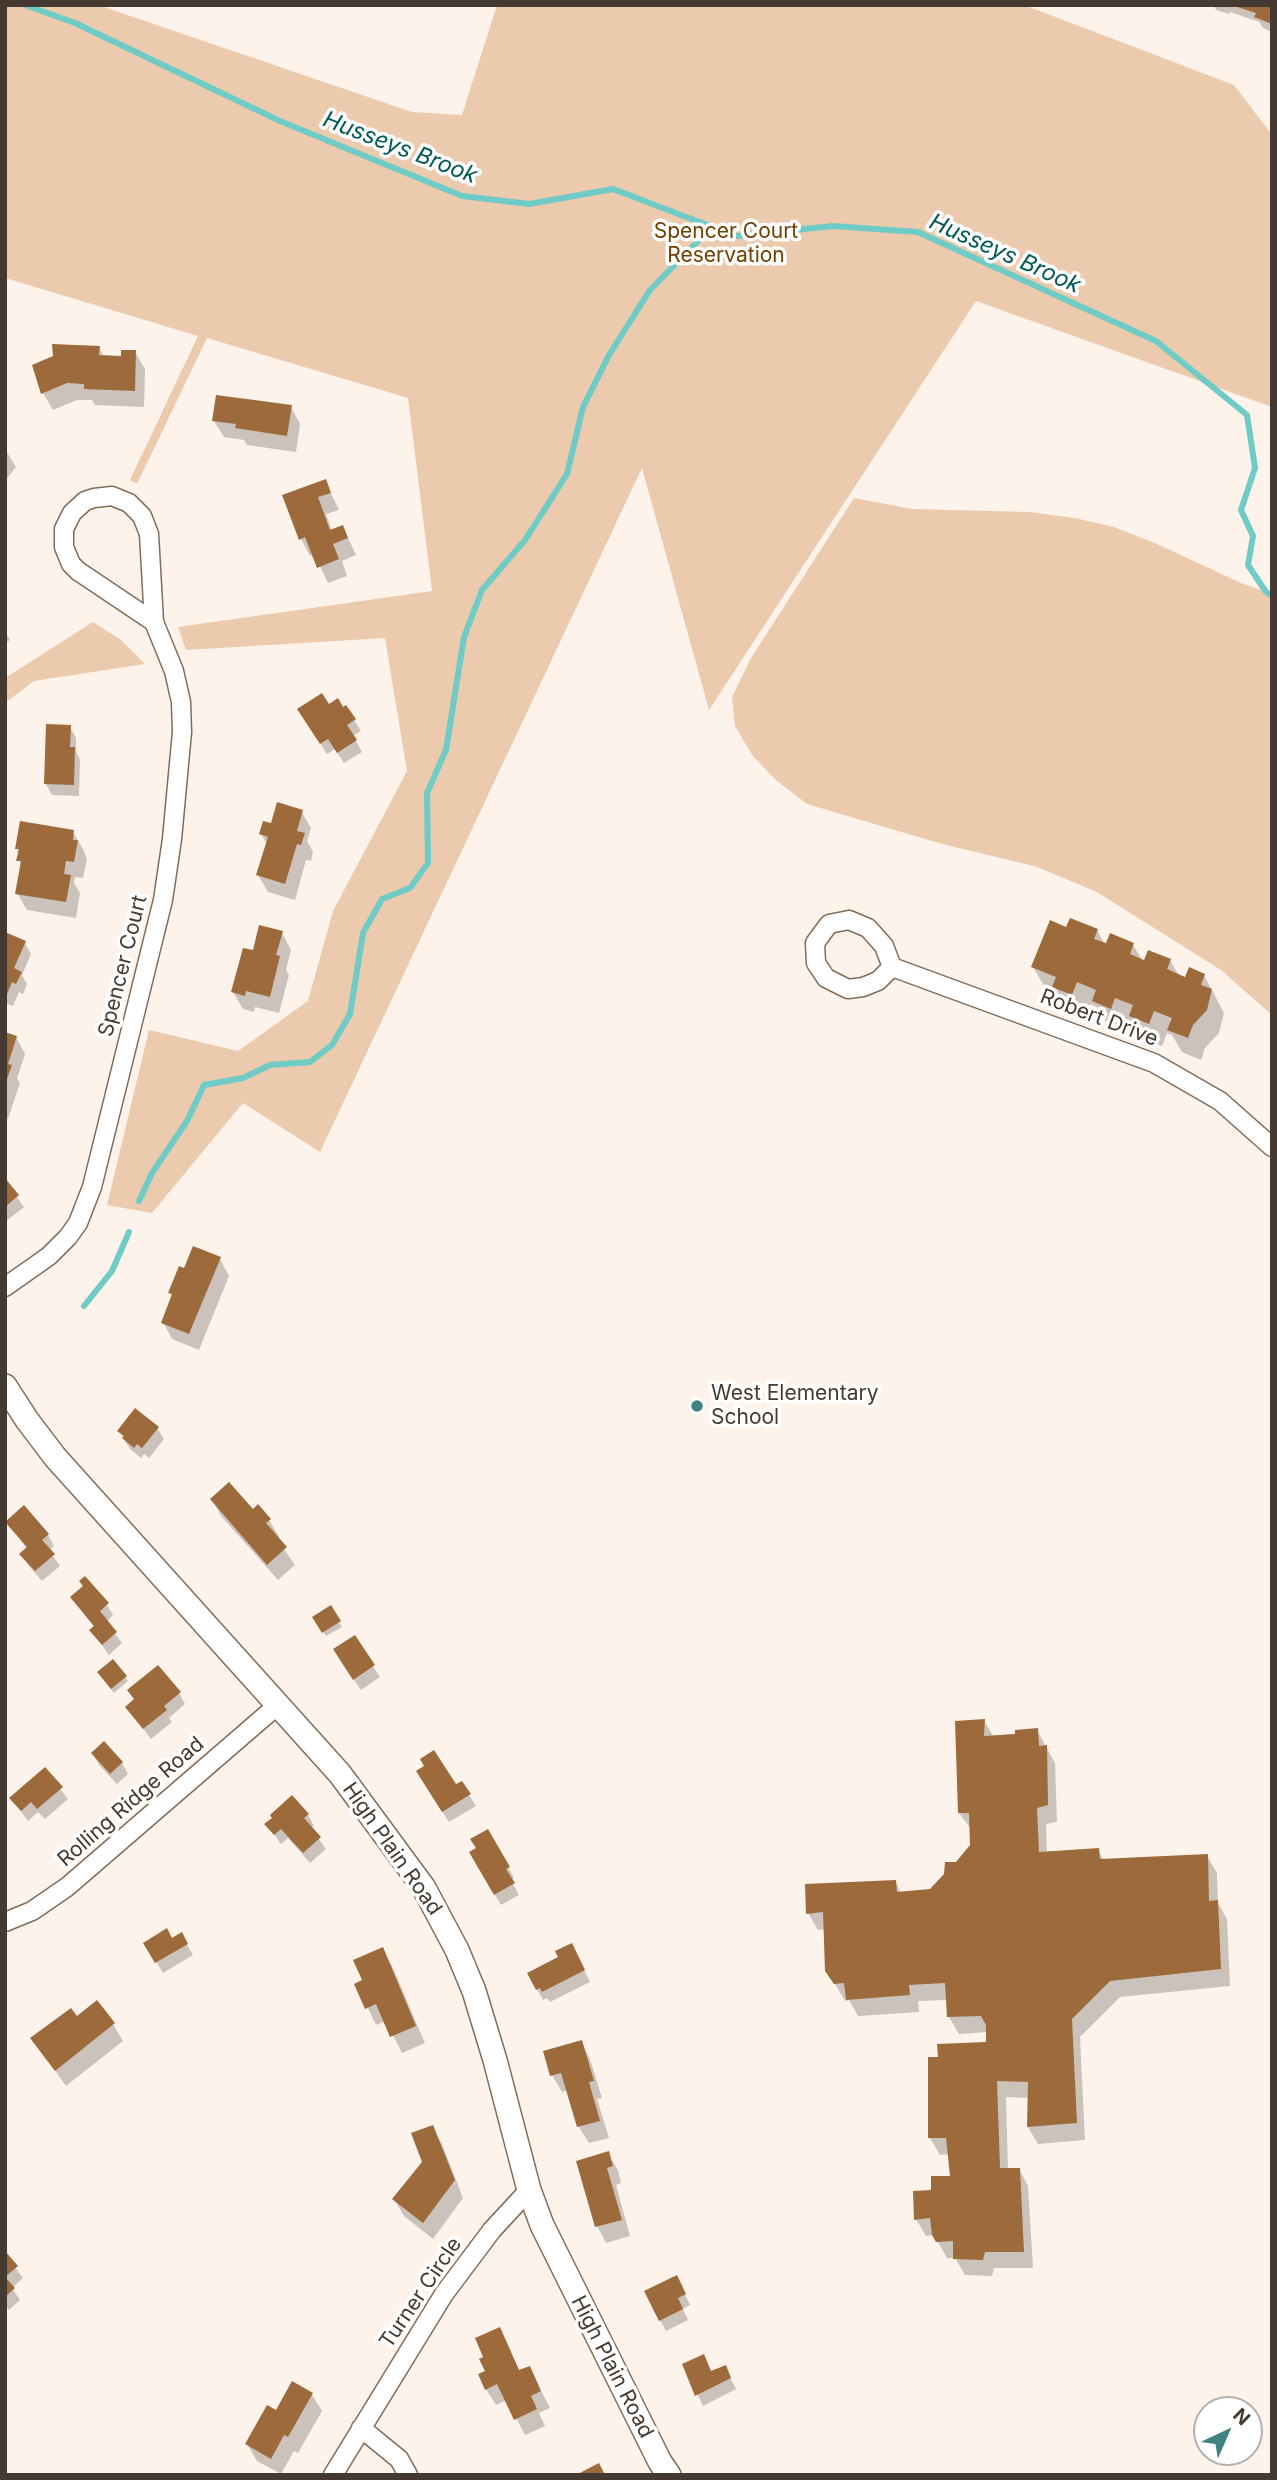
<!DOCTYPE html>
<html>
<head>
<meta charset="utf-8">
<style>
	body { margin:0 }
	#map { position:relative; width:1277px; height:2480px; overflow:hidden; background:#fef3eb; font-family:Inter,sans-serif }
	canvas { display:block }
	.frame { position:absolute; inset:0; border:7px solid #443a31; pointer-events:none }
	.north { position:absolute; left:1193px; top:2396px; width:70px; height:70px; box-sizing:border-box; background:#fff; border:2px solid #b4b0ad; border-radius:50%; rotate:44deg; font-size:19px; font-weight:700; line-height:28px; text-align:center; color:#443a31 }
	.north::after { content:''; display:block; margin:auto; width:24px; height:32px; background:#3e8581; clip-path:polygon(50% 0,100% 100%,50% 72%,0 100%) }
</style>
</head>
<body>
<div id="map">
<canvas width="1277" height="2480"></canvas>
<div class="frame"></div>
<div class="north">N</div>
</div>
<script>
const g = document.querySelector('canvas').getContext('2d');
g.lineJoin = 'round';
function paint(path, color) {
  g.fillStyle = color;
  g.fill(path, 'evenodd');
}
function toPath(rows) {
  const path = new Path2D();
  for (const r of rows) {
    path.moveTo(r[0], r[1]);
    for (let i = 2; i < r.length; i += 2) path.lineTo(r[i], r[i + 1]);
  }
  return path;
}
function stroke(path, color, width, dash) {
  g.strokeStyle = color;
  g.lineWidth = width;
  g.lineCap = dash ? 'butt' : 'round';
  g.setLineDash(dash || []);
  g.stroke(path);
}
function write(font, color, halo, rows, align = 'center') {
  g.font = font + ' Inter,sans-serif';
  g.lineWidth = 7;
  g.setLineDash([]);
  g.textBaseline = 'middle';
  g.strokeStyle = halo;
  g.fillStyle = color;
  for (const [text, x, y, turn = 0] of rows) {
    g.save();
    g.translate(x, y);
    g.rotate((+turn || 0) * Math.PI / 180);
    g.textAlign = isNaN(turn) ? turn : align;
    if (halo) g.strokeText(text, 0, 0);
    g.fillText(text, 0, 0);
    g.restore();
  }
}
const green = toPath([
	[5,5,98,5,412,112,462,115,497,5,1024,5,1234,85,1272,135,1272,407,976,301,709,710,642,468,320,1152,243,1103,152,1213,107,1205,149,1030,238,1051,308,1001,333,911,407,771,385,638,186,650,178,627,432,591,408,398,207,338,137,484,130,480,198,336,5,278],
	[854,498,912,509,1029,512,1075,518,1114,527,1157,544,1241,583,1272,594,1272,1015,1221,970,1095,891,1034,866,942,844,807,804,776,780,752,755,735,726,732,697,751,658],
	[93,622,121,640,145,664,34,681,5,703,5,678]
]);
const shadow = toPath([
	[1214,5,1272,5,1272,32,1263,28,1259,22,1230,12,1229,14,1216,10],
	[99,348,104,357,122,358,135,352,145,369,144,407,95,405,92,400,77,400,53,410,43,393,34,366],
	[291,407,300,424,296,452,247,445,244,440,224,437,214,421],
	[5,449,16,467,5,481],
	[325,481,339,510,326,514,332,531,343,527,356,555,342,561,347,576,328,583,314,554,310,556,301,539,285,496],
	[5,631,10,640,5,643],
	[328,707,343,709,346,707,361,731,353,736,362,752,344,763,335,749,327,754,306,720],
	[70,727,76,738,76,751,80,760,79,796,52,795,46,784],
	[301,811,311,828,307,841,313,852,311,861,306,860,295,900,268,892,258,875,267,844,261,834],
	[21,823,73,832,83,849,87,859,83,878,75,877,74,883,80,893,76,918,27,910,17,893,21,866,17,849],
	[1067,929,1097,930,1106,947,1133,945,1143,961,1170,960,1179,976,1186,979,1204,975,1224,1013,1219,1033,1205,1048,1201,1060,1182,1052,1172,1035,1167,1033,1162,1046,1144,1039,1134,1022,1128,1020,1124,1030,1107,1023,1097,1007,1090,1004,1085,1016,1067,1009,1058,994,1046,989,1033,967],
	[282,933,291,950,286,970,289,975,279,1013,255,1007,254,1012,243,1009,233,992,254,952],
	[5,934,25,943,31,954,22,975,27,984,23,994,19,992,13,1006,5,1003],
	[5,1034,16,1037,25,1054,17,1078,20,1083,8,1119,5,1118],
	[5,1181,24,1207,5,1222],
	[220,1259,229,1276,199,1350,172,1339,163,1322,173,1297,170,1293],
	[157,1428,164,1439,149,1458,144,1454,141,1458,130,1449,119,1431],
	[212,1499,253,1511,269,1520,279,1537,277,1539,295,1565,278,1580,221,1516],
	[7,1522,48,1535,54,1546,49,1550,60,1566,42,1581,28,1565,22,1554,27,1549],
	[72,1598,107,1605,113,1615,106,1622,122,1643,109,1655,91,1630,94,1627],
	[330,1608,342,1627,326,1636,315,1618],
	[354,1637,380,1677,361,1690,341,1661],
	[102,1677,125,1677,128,1681,114,1693],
	[179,1693,185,1704,169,1718,172,1722,151,1739,127,1707],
	[984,1721,994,1737,1016,1736,1037,1730,1055,1763,1057,1822,1046,1824,1047,1853,1098,1850,1104,1861,1207,1856,1217,1873,1218,1903,1227,1919,1230,1986,1120,1997,1080,2037,1085,2140,1038,2144,1028,2127,1029,2098,1006,2097,1008,2170,1019,2169,1028,2186,1033,2268,994,2268,992,2276,965,2275,955,2258,947,2258,934,2235,926,2236,916,2219,933,2191,952,2177,950,2154,940,2155,930,2138,940,2059,988,2043,988,2032,959,2034,949,2017,948,2000,918,2001,919,2012,858,2016,849,2000,845,2001,827,1970,826,1929,818,1930,808,1913,895,1881,901,1893,930,1891,957,1864,972,1846,971,1829,959,1813],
	[93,1754,122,1763,128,1774,117,1784,99,1765],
	[45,1769,68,1799,45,1819,38,1812,28,1821,12,1799],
	[424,1783,456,1787,469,1795,476,1806,449,1822],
	[308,1815,314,1826,311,1828,326,1849,310,1863,288,1838,281,1844,267,1825],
	[487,1831,514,1878,511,1880,519,1895,501,1905,471,1853,478,1848],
	[181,1935,193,1955,163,1973,145,1943,171,1940],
	[382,1949,392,1966,425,2043,402,2053,386,2021,376,2025,357,1985,365,1981],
	[577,1956,590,1982,550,2002,547,1998,543,2000,537,1989,560,1958],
	[113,2024,123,2041,66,2086,33,2039],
	[581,2042,590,2059,602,2098,597,2099,609,2138,589,2143,579,2127,568,2090,562,2092,552,2075],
	[432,2127,442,2144,463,2198,433,2239,404,2216,394,2199,424,2162],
	[608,2154,618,2170,621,2183,616,2185,630,2236,606,2243,597,2226],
	[5,2254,23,2278,12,2288,20,2300,9,2310,5,2306],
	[682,2288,690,2305,683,2309,688,2320,666,2331,660,2320],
	[499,2329,520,2372,529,2368,550,2408,539,2413,545,2426,525,2435,507,2400,496,2405,486,2389,487,2372],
	[703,2357,712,2372,725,2367,736,2389,703,2406,684,2365],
	[312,2395,322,2411,298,2453,294,2451,281,2474,257,2461,247,2444,277,2412]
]);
const stream = toPath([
	[25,5,75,23,280,121,462,196,529,204,613,189,736,236,833,226,918,232,1156,341,1247,415,1255,468,1241,510,1253,536,1248,565,1266,592,1272,596],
	[139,1201,152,1173,187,1121,204,1085,243,1078,270,1065,310,1062,332,1045,350,1014,363,933,382,899,410,888,428,863,427,793,446,750,464,637,482,590,525,540,567,474,583,407,609,355,650,290,712,227],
	[84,1306,112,1271,129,1232]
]);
const building = toPath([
	[1272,5,1272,24,1254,17,1256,13,1234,6],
	[52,344,100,346,99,355,121,356,121,350,136,350,135,391,84,389,84,384,67,383,41,394,32,365,53,356],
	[216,395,292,405,287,436,235,428,236,424,212,421],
	[326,479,331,493,318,497,330,530,343,525,348,538,333,544,339,559,317,568,305,537,299,540,282,495],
	[322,693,329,704,338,698,343,707,346,705,356,719,347,725,357,740,337,753,328,739,320,744,297,709],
	[46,724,71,725,70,747,75,747,74,785,44,784],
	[277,802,303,810,297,831,305,833,301,845,297,844,285,884,256,875,268,837,259,834,263,821,271,823],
	[20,821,74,830,73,840,78,840,74,862,66,861,64,874,71,875,66,902,15,894,21,861,16,861,19,849,15,849],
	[1070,918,1098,929,1094,939,1106,943,1110,933,1134,943,1130,954,1144,960,1148,950,1171,959,1167,969,1185,977,1189,967,1205,974,1201,985,1212,989,1207,1010,1193,1025,1188,1038,1167,1030,1172,1018,1154,1011,1149,1024,1129,1016,1133,1005,1115,998,1111,1009,1092,1001,1096,990,1077,982,1072,995,1052,987,1056,977,1031,967,1050,920,1066,927],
	[259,925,283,931,276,955,280,956,270,997,246,991,245,996,231,992,243,948,253,950],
	[5,932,26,941,14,968,22,972,16,984,12,982,5,999],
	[5,1032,17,1036,8,1064,12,1065,6,1082],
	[5,1178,19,1195,5,1207],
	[193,1246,221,1257,189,1334,161,1323,172,1294,168,1293,179,1266,184,1268],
	[135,1408,159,1427,142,1448,137,1444,134,1448,122,1438,124,1436,117,1431],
	[229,1482,253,1509,258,1504,271,1519,266,1523,287,1547,267,1565,210,1499],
	[24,1505,49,1534,42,1540,55,1554,35,1571,19,1554,27,1547,5,1522],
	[85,1576,109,1603,100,1611,117,1632,102,1645,89,1630,94,1626,70,1597,83,1586,79,1581],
	[331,1605,341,1621,322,1633,312,1617],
	[355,1635,375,1665,353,1680,333,1649],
	[113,1659,127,1676,111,1689,97,1672],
	[158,1665,181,1692,164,1706,167,1710,143,1729,125,1707,134,1699,127,1690],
	[985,1719,984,1736,1015,1734,1015,1730,1038,1728,1039,1746,1047,1745,1048,1805,1037,1808,1039,1852,1099,1848,1100,1859,1208,1854,1209,1901,1218,1900,1221,1969,1110,1981,1072,2019,1077,2123,1027,2127,1028,2082,997,2081,1000,2168,1020,2168,1024,2252,985,2252,983,2260,953,2259,953,2241,936,2242,932,2235,930,2218,914,2220,913,2191,931,2190,931,2176,950,2176,946,2138,928,2138,928,2057,938,2057,937,2044,986,2042,986,2025,981,2016,947,2017,945,1983,909,1985,910,1995,846,2000,844,1983,834,1984,825,1971,823,1912,806,1914,805,1884,896,1880,897,1892,930,1889,944,1874,945,1862,956,1862,970,1845,969,1813,958,1813,955,1721],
	[104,1741,123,1762,110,1774,91,1753],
	[434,1750,456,1784,462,1781,471,1794,442,1812,416,1771,424,1766,420,1759],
	[45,1767,63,1787,37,1809,31,1802,21,1811,9,1798],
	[292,1795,309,1814,304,1818,321,1837,303,1853,281,1829,274,1835,264,1824,272,1818,270,1815],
	[488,1829,510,1867,506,1869,515,1883,494,1895,469,1852,476,1848,470,1839],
	[167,1928,172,1938,182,1932,188,1944,155,1963,143,1943],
	[572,1943,585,1970,542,1992,540,1988,536,1990,527,1973,558,1957,555,1951],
	[383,1947,416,2026,390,2037,376,2004,365,2009,354,1984,362,1980,353,1960],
	[97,2000,115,2023,55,2071,30,2038,71,2008,77,2016],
	[582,2040,594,2081,589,2082,600,2121,577,2127,561,2073,550,2076,543,2051],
	[433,2125,455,2180,423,2223,392,2199,422,2162,411,2133],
	[609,2151,613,2166,607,2168,622,2220,595,2227,576,2161],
	[5,2251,18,2266,5,2277,15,2288,5,2297],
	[677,2275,686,2294,678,2298,683,2309,659,2321,644,2291],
	[500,2327,519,2370,530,2366,541,2391,531,2396,537,2409,514,2420,497,2384,485,2390,478,2374,485,2371,479,2359,483,2357,475,2338],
	[704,2354,711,2371,726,2365,731,2378,695,2396,682,2364],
	[292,2381,313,2393,288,2437,284,2435,271,2459,245,2444,267,2405,276,2410],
	[599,2463,605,2475,576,2475]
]);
const minor = toPath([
	[849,920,868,928,884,946,892,967,878,981,863,987,848,989,826,978,816,963,815,943,829,924,849,920],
	[892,967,1154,1063,1220,1101,1272,1147],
	[5,1287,49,1256,68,1237,78,1223,92,1187,163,900,172,839,182,732,181,702,174,671,154,622,149,534,142,516,129,503,112,496,94,498,85,501,72,513,64,529,64,547,71,564,78,571,154,622],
	[5,1922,32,1911,67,1887,279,1704],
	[361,2428,399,2459,408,2475],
	[333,2475,444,2294,492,2230,529,2190]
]);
const tertiary = toPath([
	[5,1386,27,1420,55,1457,340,1774,424,1888,457,1950,474,1991,495,2060,529,2190,542,2225,660,2462,669,2475]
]);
const markers = [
	[697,1406,7,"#3e8581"]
];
const parkNames = [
	["Spencer Court",726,232],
	["Reservation",726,256]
];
const streetNames = [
	["Spencer Court",123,966,-76],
	["Robert Drive",1099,1018,21],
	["Rolling Ridge Road",131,1802,-41],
	["High Plain Road",392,1849,55],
	["Turner Circle",421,2293,-56],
	["High Plain Road",612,2367,63]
];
const poiNames = [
	["West Elementary",711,1394],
	["School",711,1418]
];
const waterNames = [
	["Husseys Brook",400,148,21],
	["Husseys Brook",1005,254,24]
];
paint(green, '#ebcaad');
paint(shadow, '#0003');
stroke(stream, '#6ecbc5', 6);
paint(building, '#9c6a3b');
stroke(minor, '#826c58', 21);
stroke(tertiary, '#826c58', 26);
stroke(minor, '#fff', 18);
stroke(tertiary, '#fff', 23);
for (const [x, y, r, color] of markers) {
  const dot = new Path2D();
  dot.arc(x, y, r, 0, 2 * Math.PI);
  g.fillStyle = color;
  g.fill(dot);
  stroke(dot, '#fff', 2.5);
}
write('21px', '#724002', '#fff', parkNames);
write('21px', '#443a31', '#fff', streetNames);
write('21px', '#443a31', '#fff', poiNames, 'left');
write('italic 23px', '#015955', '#fff', waterNames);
</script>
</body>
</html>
